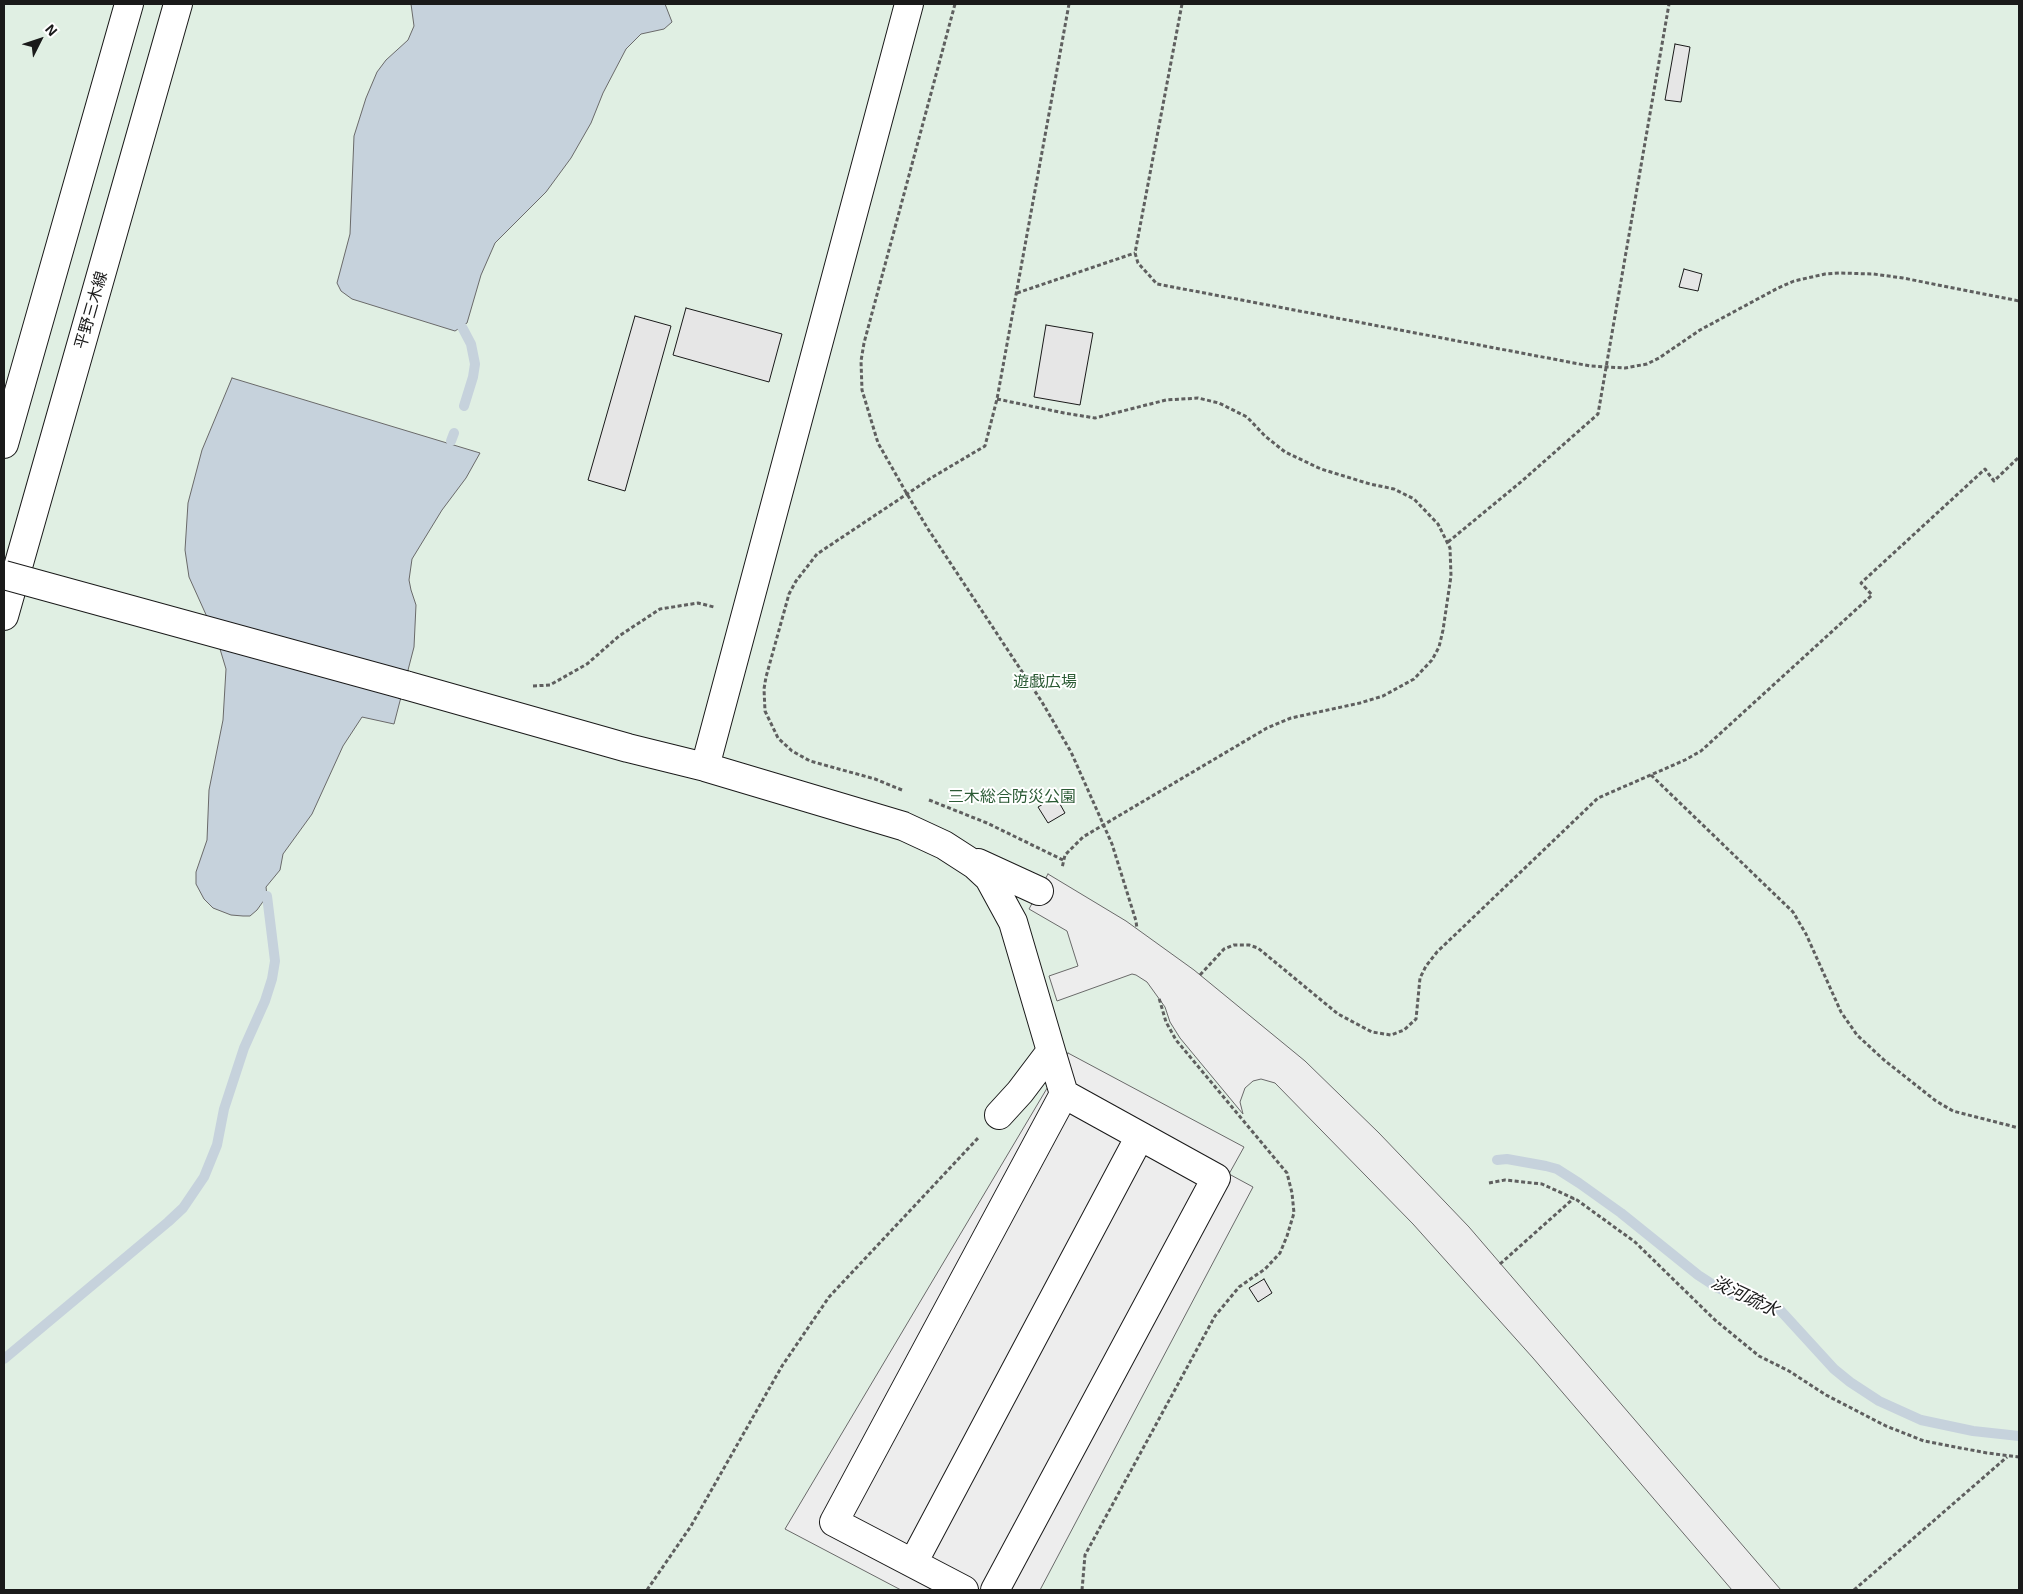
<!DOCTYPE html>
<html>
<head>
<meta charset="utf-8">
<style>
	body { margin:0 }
	#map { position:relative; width:2023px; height:1594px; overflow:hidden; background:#fff; font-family:"Exo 2",sans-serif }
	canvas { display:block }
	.frame { position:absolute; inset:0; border:5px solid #1a1a1a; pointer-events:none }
	.north { position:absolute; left:15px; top:15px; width:50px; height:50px; -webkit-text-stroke:4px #fff; paint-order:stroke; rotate:49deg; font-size:14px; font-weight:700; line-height:20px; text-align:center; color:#1a1a1a }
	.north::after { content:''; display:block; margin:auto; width:18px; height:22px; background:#1a1a1a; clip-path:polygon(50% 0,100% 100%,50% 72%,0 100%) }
</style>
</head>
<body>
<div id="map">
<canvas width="2023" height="1594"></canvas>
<div class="frame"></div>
<div class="north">N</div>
</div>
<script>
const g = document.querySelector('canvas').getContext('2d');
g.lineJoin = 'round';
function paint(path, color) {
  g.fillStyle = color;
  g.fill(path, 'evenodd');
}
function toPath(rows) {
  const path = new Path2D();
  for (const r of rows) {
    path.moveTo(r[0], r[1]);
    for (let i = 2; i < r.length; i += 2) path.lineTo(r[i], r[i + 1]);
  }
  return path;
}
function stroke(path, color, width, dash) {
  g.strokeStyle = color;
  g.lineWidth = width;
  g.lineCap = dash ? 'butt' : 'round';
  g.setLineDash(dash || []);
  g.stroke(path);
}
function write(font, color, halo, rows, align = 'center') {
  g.font = font + ' "Exo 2","Noto Sans JP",sans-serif';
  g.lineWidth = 4;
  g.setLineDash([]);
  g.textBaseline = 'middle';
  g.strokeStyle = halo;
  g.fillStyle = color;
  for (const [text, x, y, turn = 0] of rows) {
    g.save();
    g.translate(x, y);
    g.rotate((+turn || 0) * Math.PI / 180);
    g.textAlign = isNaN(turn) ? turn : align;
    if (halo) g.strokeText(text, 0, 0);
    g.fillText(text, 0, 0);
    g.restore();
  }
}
const green = toPath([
	[4,4,2019,4,2019,1590,4,1590,4,4]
]);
const parking = toPath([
	[1048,874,1126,921,1194,970,1305,1061,1379,1133,1469,1227,1781,1590,1732,1590,1533,1358,1413,1224,1275,1083,1261,1079,1253,1081,1245,1088,1240,1102,1243,1114,1180,1038,1170,1022,1165,1007,1147,982,1136,975,1132,974,1057,1001,1049,976,1078,966,1067,931,1029,909,1048,874],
	[1068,1053,1244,1147,1229,1174,1253,1187,1040,1590,901,1590,785,1529,1068,1053]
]);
const water = toPath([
	[411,4,665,4,672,22,664,29,641,34,626,49,603,93,591,123,571,158,546,192,495,243,481,275,467,323,455,331,352,299,341,291,337,283,350,234,354,136,366,98,377,72,386,60,408,40,414,26,411,4],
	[232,378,480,453,466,478,442,510,412,559,409,580,411,590,416,605,414,647,394,724,362,717,343,746,312,814,283,854,280,870,266,887,267,896,257,910,250,916,243,916,231,915,213,908,204,899,196,884,196,872,207,840,209,790,223,720,226,669,217,639,189,577,185,550,188,503,202,450,232,378]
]);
const stream = toPath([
	[462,327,471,344,475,364,473,377,464,406],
	[451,441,454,433],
	[1497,1160,1507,1159,1546,1166,1557,1169,1579,1183,1621,1213,1698,1275,1718,1288,1738,1297,1780,1310,1834,1369,1850,1382,1879,1401,1921,1420,1973,1431,2019,1436],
	[4,1359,168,1222,183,1208,204,1177,217,1145,224,1109,244,1048,265,1001,272,979,275,961,267,896]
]);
const building = toPath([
	[1675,44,1690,47,1681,102,1665,100,1675,44],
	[1684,269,1702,274,1698,291,1679,287,1684,269],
	[686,308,782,334,769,382,673,355,686,308],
	[635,316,671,326,625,491,588,480,635,316],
	[1046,325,1093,333,1080,405,1034,397,1046,325],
	[1056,797,1065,813,1048,823,1038,807,1056,797],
	[1264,1279,1272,1293,1258,1302,1249,1288,1264,1279]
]);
const path = toPath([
	[955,4,864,343,861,361,862,390,878,443,907,494,928,529,1042,702,1071,752,1112,844,1136,921,1137,929],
	[1182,4,1135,253,1138,263,1157,284,1590,366,1625,368,1647,364,1659,358,1700,330,1778,288,1794,281,1825,274,1840,273,1873,274,1903,278,2019,301],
	[1017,293,1135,253],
	[997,399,1064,413,1095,418,1166,400,1198,398,1219,403,1247,417,1265,436,1285,452,1321,469,1370,484,1394,489,1414,499,1438,524,1450,548,1451,576,1443,630,1439,647,1432,660,1414,679,1383,696,1360,703,1291,718,1267,728,1083,837,1065,855,1062,868],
	[1448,542,1522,481,1598,414,1669,4],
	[533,686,550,685,587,664,619,636,660,609,698,603,714,607],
	[1651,775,1793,912,1806,934,1841,1012,1857,1035,1884,1060,1936,1101,1953,1111,2019,1128],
	[902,790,875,779,810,761,792,751,778,738,765,711,764,689,766,677,789,594,796,581,817,554,931,478,985,446,997,399,1069,4],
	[929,800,987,823,1063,860],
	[1200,975,1224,949,1234,945,1249,945,1258,948,1275,962,1338,1014,1372,1032,1391,1035,1404,1030,1416,1019,1420,978,1426,966,1437,952,1598,798,1685,760,1701,751,1872,595,1861,583,1985,469,1994,481,2019,457],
	[1489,1183,1505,1180,1542,1184,1577,1200,1635,1242,1715,1320,1759,1356,1789,1371,1826,1395,1886,1426,1924,1441,1987,1453,2019,1457],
	[1500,1264,1574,1198],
	[647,1590,691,1526,782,1366,829,1297,979,1137],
	[1082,1590,1085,1555,1215,1316,1239,1287,1265,1269,1280,1253,1287,1236,1294,1213,1292,1193,1287,1173,1176,1040,1166,1022,1159,998],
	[1854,1590,2007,1457]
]);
const minor = toPath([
	[405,685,628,748,705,767,903,826,944,845,975,865,989,878,1013,922,1051,1051,1020,1092,999,1115],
	[705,767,909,4],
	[978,863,1039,891],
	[913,1563,1140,1136],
	[964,1590,834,1522,1064,1094],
	[995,1590,1216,1178,1064,1094,1051,1051]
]);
const major = toPath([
	[4,444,129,4],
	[4,616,178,4]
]);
const minorBridge = toPath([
	[4,575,405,685]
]);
const streetNames = [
	["平野三木線",91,310,-74]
];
const parkNames = [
	["遊戯広場",1045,682],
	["三木総合防災公園",1012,797]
];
const waterNames = [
	["淡河疏水",1745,1296,25]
];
paint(green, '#e0efe3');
stroke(green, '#6a6a6a', 1);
paint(parking, '#ededed');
stroke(parking, '#6a6a6a', 1);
paint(water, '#c6d2dc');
stroke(water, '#6a6a6a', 1);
stroke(stream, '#c6d2dc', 10);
paint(building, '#e6e6e6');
stroke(building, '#1a1a1a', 1);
stroke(minor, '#1a1a1a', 30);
stroke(major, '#1a1a1a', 30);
stroke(path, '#5f5f5f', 3, [4, 2.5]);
stroke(minor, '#fff', 28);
stroke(major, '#fff', 28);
stroke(minorBridge, '#1a1a1a', 30, []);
stroke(minorBridge, '#fff', 28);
write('16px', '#1a1a1a', '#fff', streetNames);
write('16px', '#2b5a34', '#fff', parkNames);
write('italic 18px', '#1a1a1a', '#fff', waterNames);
</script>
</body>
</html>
